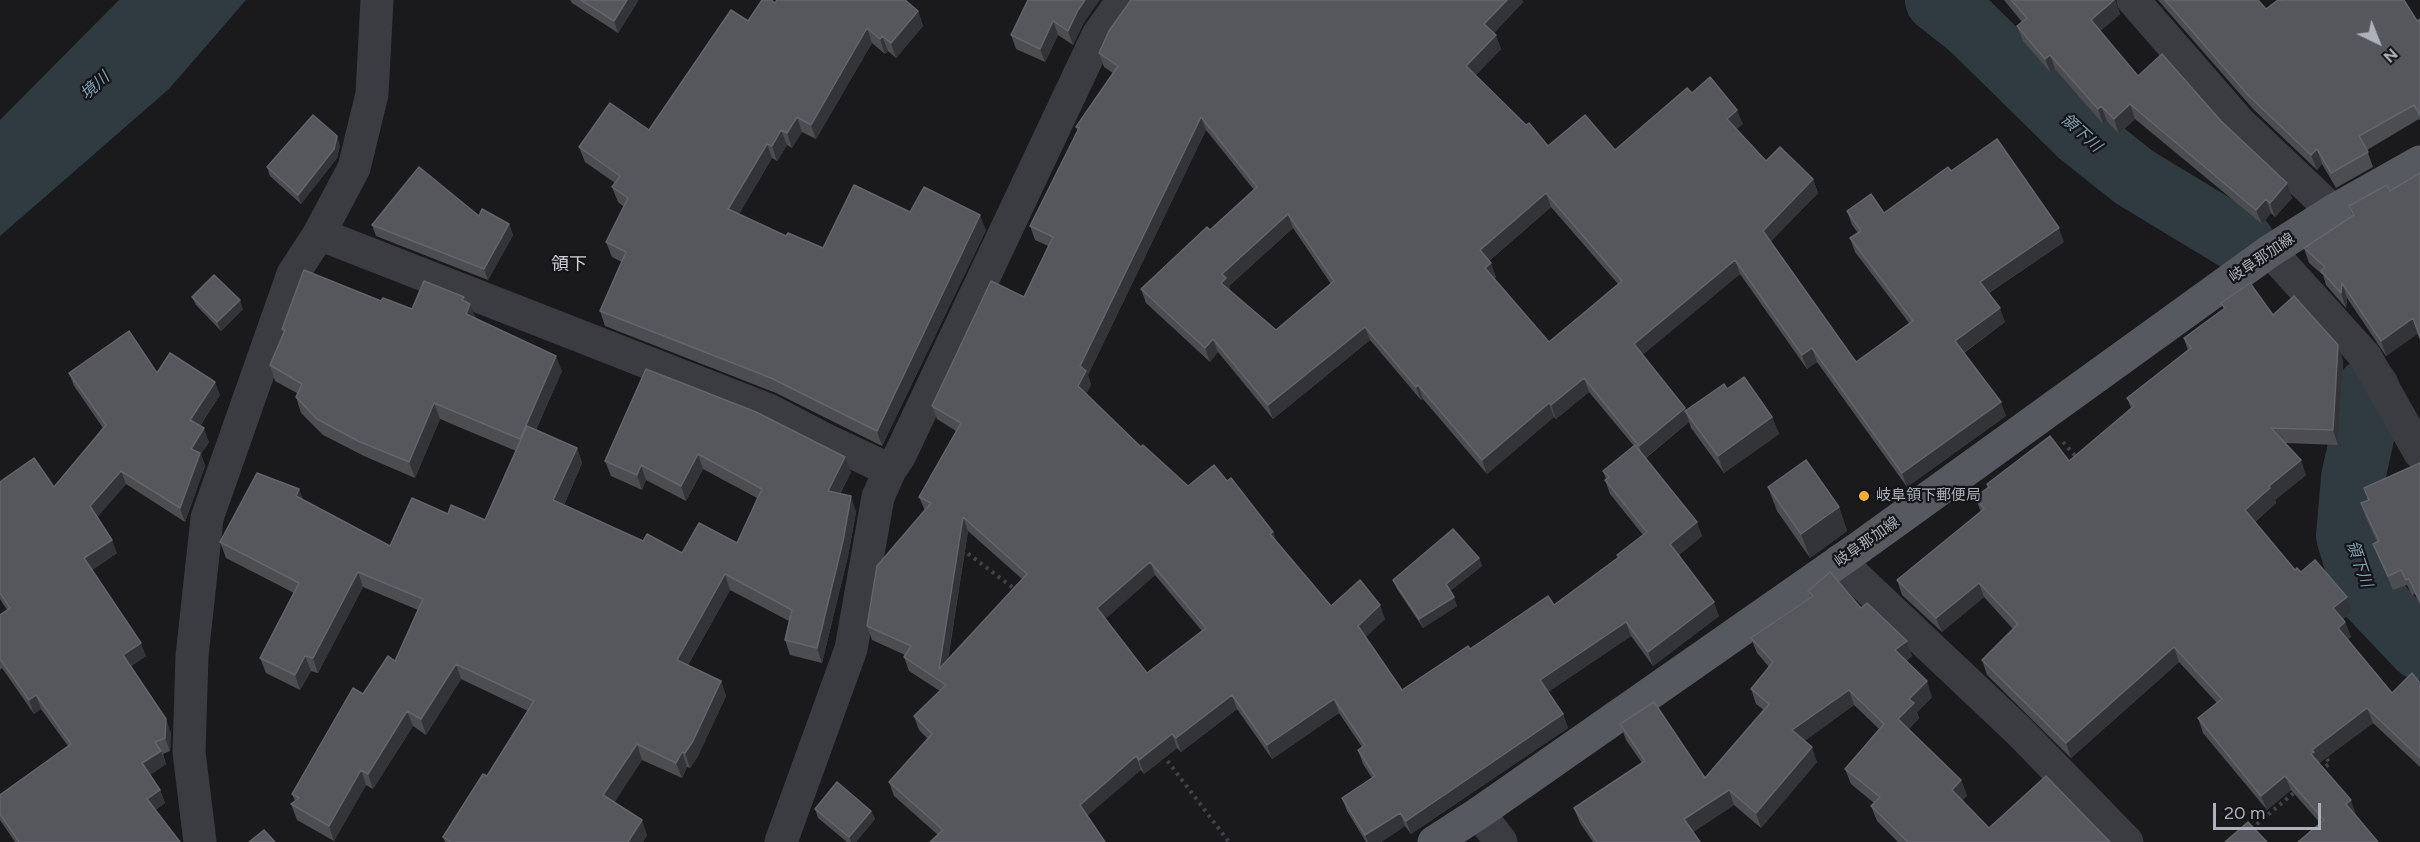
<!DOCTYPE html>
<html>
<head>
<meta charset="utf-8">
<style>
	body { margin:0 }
	#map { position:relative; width:2420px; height:842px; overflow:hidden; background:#1a1a1c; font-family:Figtree,sans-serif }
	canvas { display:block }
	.north { position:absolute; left:2348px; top:12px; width:60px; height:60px; -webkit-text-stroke:4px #151517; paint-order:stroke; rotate:137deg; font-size:16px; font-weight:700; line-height:24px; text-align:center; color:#acb1bc }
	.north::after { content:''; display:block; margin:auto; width:21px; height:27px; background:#acb1bc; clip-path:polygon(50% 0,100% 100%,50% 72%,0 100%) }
	.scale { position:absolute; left:2213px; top:803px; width:108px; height:27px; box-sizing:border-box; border:3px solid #acb1bc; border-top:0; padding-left:8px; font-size:18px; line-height:21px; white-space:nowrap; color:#acb1bc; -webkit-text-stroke:4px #151517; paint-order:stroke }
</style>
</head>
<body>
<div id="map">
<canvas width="2420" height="842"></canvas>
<div class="north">N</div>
<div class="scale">20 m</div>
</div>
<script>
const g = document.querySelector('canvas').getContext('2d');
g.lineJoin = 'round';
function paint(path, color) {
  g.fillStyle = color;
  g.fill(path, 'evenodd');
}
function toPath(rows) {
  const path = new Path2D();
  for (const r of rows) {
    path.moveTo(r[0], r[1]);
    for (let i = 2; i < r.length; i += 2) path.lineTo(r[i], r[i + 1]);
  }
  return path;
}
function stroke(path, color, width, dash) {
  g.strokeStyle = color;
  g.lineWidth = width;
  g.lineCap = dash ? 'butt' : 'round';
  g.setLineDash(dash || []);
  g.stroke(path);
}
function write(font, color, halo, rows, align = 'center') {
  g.font = font + ' Figtree,"Noto Sans JP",sans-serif';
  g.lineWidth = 4.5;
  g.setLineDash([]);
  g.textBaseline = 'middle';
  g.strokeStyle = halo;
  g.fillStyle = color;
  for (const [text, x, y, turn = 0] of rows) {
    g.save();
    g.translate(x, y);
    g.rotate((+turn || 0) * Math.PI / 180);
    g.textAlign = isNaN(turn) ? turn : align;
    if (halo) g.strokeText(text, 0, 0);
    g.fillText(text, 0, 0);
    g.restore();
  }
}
const water = toPath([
	[119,0,246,0,169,89,0,236,0,120]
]);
const river = toPath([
	[1937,0,1970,26,2080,134,2134,177,2243,243],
	[2368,390,2366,419,2353,478,2348,536,2364,589,2420,648]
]);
const path = toPath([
	[2063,442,2078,459],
	[962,549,1016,590],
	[1163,755,1229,842],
	[2320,771,2330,763,2324,755],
	[2251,829,2296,791]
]);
const minor = toPath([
	[2133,0,2240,123,2333,211],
	[319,234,769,410,828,441,890,470],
	[2270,251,2365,356,2420,453],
	[1839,561,2019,731,2127,842],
	[1479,813,1501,842],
	[200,842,189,752,192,656,207,518,293,274,319,234,354,168,372,94,377,0],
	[781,842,851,649,878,497,890,470,900,455,1098,35,1123,0]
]);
const major = toPath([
	[1434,842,1479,813,1860,547,2270,251,2333,211,2420,162]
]);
const wall = toPath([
	[570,0,638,0,638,1,618,33,572,3],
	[1028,0,1083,24,1073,45,1058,35,1045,62,1016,49,1011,35],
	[1131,0,1522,0,1523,2,1494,33,1501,49,1475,76,1548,146,1615,150,1692,93,1743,124,1736,129,1766,161,1813,179,1818,193,1770,242,1856,362,1909,323,1855,252,1850,238,1858,233,1852,225,1847,211,1884,213,1951,171,2064,242,1989,293,2005,322,1964,353,2006,416,1907,487,1817,362,1807,369,1740,274,1642,355,1686,410,1727,389,1772,417,1779,434,1724,473,1691,428,1689,422,1646,458,1702,536,1679,555,1719,616,1653,666,1631,636,1548,692,1563,714,1568,728,1411,834,1405,826,1381,842,1366,842,1347,811,1342,798,1372,778,1363,764,1358,750,1362,747,1339,713,1272,759,1237,709,1181,752,1177,748,1144,774,1141,770,938,835,894,796,889,782,928,739,919,730,914,716,940,691,909,671,904,657,905,655,872,640,867,626,925,511,919,497,956,431,937,419,932,406,1024,297,1048,246,1035,240,1030,226,1078,131,1076,127,1113,73,1104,67,1099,53],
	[1206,130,1254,190,1210,230,1141,289,1146,303,1210,362,1218,352,1273,419,1370,340,1421,400,1423,399,1487,474,1554,417,1556,419,1589,392,1634,446,1603,471,1606,479,1605,480,1610,494,1643,535,1618,558,1554,605,1470,649,1402,690,1365,637,1385,619,1331,606,1276,541,1273,532,1227,481,1188,486,1141,447,1086,394,1091,385,1088,375],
	[1551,207,1618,284,1549,342,1494,279,1496,277,1489,261],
	[1293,228,1331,284,1276,330,1230,290,1229,286],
	[968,531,1022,579,948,660],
	[1155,575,1202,631,1147,673,1105,619],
	[2004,0,2115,0,2120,14,2100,31,2138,76,2221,121,2292,198,2275,217,2271,213,2262,224,2135,119,2119,134,2107,121,2103,124,2055,69,2051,73,2023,41,2017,26,2022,22],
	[2158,0,2258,0,2266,9,2283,1,2417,21,2420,19,2420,121,2419,119,2367,150,2373,167,2336,188,2322,164,2317,170,2254,110],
	[775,3,918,11,923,26,896,58,888,51,885,54,872,43,816,139,802,132,792,148,787,145,777,161,772,158,739,214,786,236,823,248,910,212,986,230,882,446,776,393,605,326,600,311,622,262,612,257,606,242,624,207,618,202,612,187,615,183,585,162,579,147,649,130,748,21],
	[340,145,337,158,301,204,270,176,267,167],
	[2390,191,2418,333,2386,356,2347,298,2346,308,2326,285,2323,275,2309,263,2304,248,2352,216,2349,206],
	[479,216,509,224,513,235,488,280,376,236,372,225],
	[192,297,243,309,221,331,196,305],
	[464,297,476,318,562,371,536,430,577,448,582,463,564,505,643,541,682,553,737,543,757,498,703,469,686,501,646,480,642,490,611,476,605,461,646,369,851,472,840,494,856,512,848,556,822,663,790,655,785,640,789,621,730,590,688,665,721,681,726,696,698,756,690,768,687,767,682,778,642,760,614,802,647,835,643,842,445,842,443,837,487,776,528,711,461,679,426,735,413,726,373,789,366,785,334,841,297,820,291,804,295,801,292,794,363,694,395,661,418,610,363,587,318,673,311,671,300,690,266,673,260,658,294,593,226,558,220,542,299,489,303,500,390,546,448,514,485,520,516,451,440,419,415,478,364,456,323,435,301,413,296,397,297,393,275,381,270,365,283,333,282,329,381,301,412,309],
	[2221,303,2273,315,2343,360,2338,445,2285,443,2306,475,2275,500,2276,503,2255,522,2295,570,2347,597,2352,611,2343,619,2345,622,2351,637,2348,639,2392,693,2420,683,2420,767,2373,723,2319,763,2356,815,2320,823,2291,790,2267,810,2203,733,2198,718,2217,703,2179,662,2071,758,1987,675,1982,660,2013,629,1984,597,1942,632,1902,595,1897,580,1981,512,1975,497,1988,488,1987,484,2069,461,2131,408,2127,398,2188,351,2184,338,2224,309],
	[69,373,157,373,220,395,200,426,209,442,201,454,205,466,185,522,126,484,97,517,117,553,92,570,146,656,131,666,171,733,170,751,163,754,166,764,150,775,160,790,165,803,155,810,180,842,15,842,0,820,0,795,68,746,41,709,34,714,2,668,0,670,0,615,7,610,0,599,0,482,54,487,103,428,74,386],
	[2420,463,2420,605,2415,594,2412,595,2407,585,2393,590,2379,558,2373,544,2377,542,2366,518,2361,503,2368,500,2364,488],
	[1768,487,1839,507,1847,531,1810,558,1777,511],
	[1479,558,1482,566,1450,591,1457,606,1423,628,1397,589,1393,580],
	[1808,591,1861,608,1907,641,1912,656,1906,661,1932,697,1917,712,1919,718,1909,729,1961,780,1967,796,1962,800,1989,828,2110,842,1898,842,1877,821,1871,806,1874,803,1851,784,1845,769,1879,729,1854,705,1804,741,1817,762,1761,828,1734,805,1693,832,1700,842,1593,842,1580,823,1574,808,1642,763,1626,740,1620,724,1705,778,1764,710,1756,704,1751,689,1769,667,1757,653,1751,638,1811,597],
	[815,809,871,811,875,819,856,842,847,842,818,818]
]);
const shadedWall = toPath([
	[627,0,638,0,638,1,618,33,614,21],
	[1085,0,1100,0,1083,24,1073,45,1068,31,1078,10],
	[1507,0,1522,0,1523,2,1489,38,1484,24],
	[2113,0,2115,0,2120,14,2096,35,2091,20],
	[918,11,923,26,896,58,891,43],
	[1053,21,1058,35,1045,62,1040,49],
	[867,28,872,43,816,139,811,125],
	[1496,35,1501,49,1471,80,1466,66],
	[882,36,888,51,885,54,880,39],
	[2050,55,2055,69,2051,73,2045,59],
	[2130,104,2135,119,2119,134,2114,119],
	[2101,106,2107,121,2103,124,2098,109],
	[1737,110,1743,124,1732,133,1727,119],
	[797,117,802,132,792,148,787,133],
	[1201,117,1206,130,1088,375,1091,385,1083,400,1078,386,1080,366],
	[781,130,787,145,777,161,772,146],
	[337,136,340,145,337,158,301,204,298,195],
	[767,144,772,158,733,224,728,209],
	[2317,149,2322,164,2317,170,2311,155],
	[1813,179,1818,193,1768,244,1763,231],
	[2287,183,2292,198,2275,217,2270,203],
	[1546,193,1551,207,1485,264,1480,250],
	[2266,199,2271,213,2262,224,2256,210],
	[1288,214,1293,228,1229,286,1231,292,1221,283,1222,274],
	[980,215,986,230,882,446,877,431],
	[509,224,513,235,488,280,484,269],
	[2059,228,2064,242,1985,295,1980,282],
	[1735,260,1740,274,1639,358,1634,344],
	[1491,263,1496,277,1490,282,1485,268],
	[2342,283,2347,298,2346,308,2341,293],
	[464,297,468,309,470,304,476,319,466,314,462,300],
	[240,300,243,309,221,331,217,322],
	[2000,308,2005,322,1960,355,1955,341],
	[2413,318,2419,333,2386,356,2381,341],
	[1365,327,1370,340,1273,419,1268,405],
	[1213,339,1218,352,1210,362,1205,348],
	[2338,345,2343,360,2338,445,2333,430],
	[1812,348,1817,362,1807,369,1802,355],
	[556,356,562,371,525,454,520,439],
	[1584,378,1589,392,1556,419,1551,405],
	[215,382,220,395,195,433,190,420],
	[1418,385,1423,399,1421,400,1416,387],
	[2001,402,2006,416,1907,487,1902,473],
	[434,403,440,419,415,478,409,462],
	[1549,403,1554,417,1487,474,1482,460],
	[1685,408,1689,422,1644,459,1639,446],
	[1772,417,1779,434,1724,473,1718,456],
	[204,428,209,442,201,454,205,466,185,522,180,508,191,449],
	[577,448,582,463,559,516,553,500],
	[698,454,703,469,686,501,681,486],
	[845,457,851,472,833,506,828,491],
	[2301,460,2306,475,2275,500,2276,503,2251,525,2245,510,2269,486],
	[641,465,646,480,642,490,637,475],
	[121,471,126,484,95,520,90,506],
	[299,489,304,504,296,496],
	[851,496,856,512,848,556,822,663,817,648],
	[1839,507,1847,531,1810,558,1801,534],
	[963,517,968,531,944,683,939,669],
	[1697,522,1702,536,1675,558,1670,544],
	[1273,532,1278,546,1270,534],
	[112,540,117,553,89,572,84,558],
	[1479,558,1482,566,1449,592,1446,584],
	[1150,562,1155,575,1102,622,1097,608],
	[358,572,363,587,318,673,313,658],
	[725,574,730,590,682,675,677,660],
	[1979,583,1984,597,1942,632,1936,618],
	[1454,597,1457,606,1423,628,1419,619],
	[2347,597,2352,611,2338,623,2333,608],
	[1714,602,1719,616,1653,666,1648,652],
	[1380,605,1385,619,1363,640,1358,626],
	[1626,622,1631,636,1545,694,1540,680],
	[2345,622,2351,637,2344,643,2338,628],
	[1907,641,1912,656,1901,665,1895,650],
	[141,643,146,656,128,668,123,655],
	[2174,647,2179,662,2071,758,2066,743],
	[305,656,311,671,300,690,295,675],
	[456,664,461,679,426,735,421,719],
	[721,681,726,696,698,756,690,768,685,753],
	[1927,681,1932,697,1917,712,1919,718,1904,734,1898,719,1909,699],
	[1849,690,1854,705,1798,746,1792,730],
	[36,695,41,709,34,714,29,700],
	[1232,695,1237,709,1181,752,1176,738],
	[1334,699,1339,713,1272,759,1267,745],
	[2367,708,2373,723,2318,764,2311,754,2312,750],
	[407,711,413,726,373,789,368,774],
	[1563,714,1568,728,1411,834,1406,821],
	[166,719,171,733,170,751,165,738],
	[1172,734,1177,748,1144,774,1139,760],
	[637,744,642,760,609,811,603,795],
	[1812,747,1817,762,1761,828,1756,813],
	[161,751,166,764,147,777,142,763],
	[682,752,687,767,682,778,676,763],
	[1136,756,1141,770,1085,818,1080,805],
	[361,770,366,785,334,841,329,826],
	[2285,776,2291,790,2267,810,2261,796],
	[1961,780,1967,796,1957,805,1952,790],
	[160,790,165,803,151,813,147,799],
	[1729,790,1734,805,1690,834,1684,819],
	[2351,800,2356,815,2352,819,2346,804],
	[871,811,875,819,856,842,851,842,849,837],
	[1400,813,1405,826,1381,842,1368,842,1365,835],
	[642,820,647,835,643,842,628,842]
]);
const building = toPath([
	[581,0,627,0,614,21,581,0],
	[762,0,771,0,775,3,777,0,905,0,918,11,891,43,882,36,880,39,867,28,811,125,797,117,787,133,781,130,772,146,767,144,728,209,786,236,788,233,823,248,854,185,910,212,924,187,980,215,877,431,771,378,600,311,626,252,606,242,628,198,612,187,620,176,579,147,610,103,649,130,731,10,748,21,762,0],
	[1028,0,1085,0,1078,10,1068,31,1053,21,1040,49,1011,35,1028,0],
	[1131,0,1507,0,1484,24,1496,35,1466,66,1526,125,1529,123,1548,146,1585,115,1615,150,1687,88,1692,93,1710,77,1737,110,1727,119,1766,161,1780,147,1813,179,1763,231,1856,362,1913,321,1850,238,1861,231,1847,211,1871,194,1884,213,1948,167,1951,171,1997,139,2059,228,1980,282,2000,308,1955,341,2001,402,1902,473,1812,348,1802,355,1735,260,1634,344,1685,408,1639,446,1584,378,1551,405,1549,403,1482,460,1418,385,1416,387,1365,327,1268,405,1213,339,1205,348,1141,289,1207,227,1210,230,1257,187,1201,117,1080,366,1086,371,1078,386,1141,447,1143,445,1188,486,1214,465,1227,481,1231,478,1273,532,1270,534,1331,606,1360,580,1380,605,1358,626,1402,690,1468,646,1470,649,1548,596,1554,605,1619,557,1617,555,1647,532,1605,480,1609,477,1603,471,1635,445,1697,522,1670,544,1714,602,1648,652,1626,622,1540,680,1563,714,1406,821,1400,813,1365,835,1342,798,1375,776,1358,750,1365,745,1334,699,1267,745,1232,695,1176,738,1172,734,1139,760,1136,756,1080,805,1105,842,930,842,943,830,889,782,932,734,914,716,946,685,904,657,911,646,867,626,877,566,931,503,919,497,961,423,932,406,991,281,1024,297,1053,237,1030,226,1079,128,1076,127,1118,66,1099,53,1109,31,1131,0],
	[1546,193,1622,281,1549,342,1485,268,1491,263,1480,250,1546,193],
	[1288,214,1334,281,1276,330,1221,283,1226,278,1222,274,1288,214],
	[963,517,1027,574,939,669,963,517],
	[1150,562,1206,628,1147,673,1097,608,1150,562],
	[2011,0,2114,0,2091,20,2138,76,2162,54,2221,121,2287,183,2270,203,2266,199,2256,210,2130,104,2114,119,2101,106,2098,109,2050,55,2045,59,2017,26,2027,18,2011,0],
	[2165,0,2258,0,2266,9,2278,0,2283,1,2284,0,2404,0,2417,21,2420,19,2420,115,2414,105,2359,136,2368,152,2331,173,2317,149,2311,155,2248,95,2165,0],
	[313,115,337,136,334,149,298,195,267,167,313,115],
	[419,167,479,216,482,209,509,224,484,269,372,225,419,167],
	[2420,173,2420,338,2413,318,2381,341,2342,283,2341,293,2321,271,2325,267,2304,248,2354,215,2349,206,2387,185,2390,191,2420,173],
	[304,270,381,301,383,298,412,309,424,281,464,297,462,300,470,304,466,314,556,356,520,439,434,403,409,462,358,441,317,419,296,397,302,384,270,365,285,330,282,329,304,270],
	[214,275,240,300,217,322,192,297,214,275],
	[2250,283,2273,315,2294,296,2338,345,2333,430,2271,428,2301,460,2269,486,2270,488,2245,510,2295,570,2297,568,2301,572,2315,560,2347,597,2333,608,2345,622,2338,628,2392,693,2412,673,2420,683,2420,758,2367,708,2312,750,2314,752,2311,754,2351,800,2346,804,2378,842,2298,842,2324,820,2285,776,2261,796,2198,718,2222,699,2174,647,2066,743,1982,660,2018,624,1979,583,1936,618,1897,580,1984,509,1975,497,1989,487,1987,484,2050,436,2069,461,2134,406,2127,398,2191,348,2184,338,2225,308,2221,303,2250,283],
	[129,331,157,373,170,353,215,382,190,420,204,428,191,449,200,453,180,508,121,471,90,506,112,540,84,558,141,643,123,655,166,719,165,738,155,742,161,751,142,763,160,790,147,799,180,842,19,842,0,814,0,795,71,744,36,695,29,700,0,659,0,615,10,608,0,593,0,482,34,458,54,487,106,425,69,373,129,331],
	[646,369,756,412,845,457,828,491,851,496,843,541,817,648,785,640,792,610,725,574,677,660,721,681,693,741,685,753,682,752,676,763,637,744,603,795,642,820,628,842,451,842,443,837,483,774,487,776,534,701,456,664,421,719,407,711,368,774,361,770,329,826,291,804,299,798,292,794,353,688,363,694,388,656,395,661,423,599,358,572,313,658,305,656,295,675,260,658,299,583,220,542,257,473,299,489,296,496,390,546,412,498,448,514,451,505,485,520,527,426,577,448,553,500,643,541,647,534,682,553,699,523,737,543,762,489,698,454,681,486,641,465,637,475,605,461,646,369],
	[1744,377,1772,417,1718,456,1685,411,1724,384,1727,389,1744,377],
	[1806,460,1839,507,1801,534,1768,487,1806,460],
	[2420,463,2420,602,2409,579,2406,580,2401,570,2388,576,2373,544,2379,541,2361,503,2369,500,2364,488,2420,463],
	[1453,529,1479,558,1446,584,1454,597,1419,619,1393,580,1453,529],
	[1830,572,1861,608,1867,603,1907,641,1895,650,1927,681,1909,699,1914,703,1898,719,1961,780,1952,790,1989,828,2046,776,2110,842,1908,842,1871,806,1880,797,1845,769,1884,724,1849,690,1792,730,1812,747,1756,813,1729,790,1684,819,1700,842,1597,842,1574,808,1645,761,1620,724,1654,702,1705,778,1769,704,1751,689,1773,662,1751,638,1813,596,1808,591,1830,572],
	[837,782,871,811,849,837,815,809,837,782],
	[2248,822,2267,842,2225,842,2248,822],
	[264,830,275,842,249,842,264,830]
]);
const markers = [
	[1864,496,6,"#f6ae37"]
];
const streetNames = [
	["岐阜那加線",2262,258,-34],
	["岐阜那加線",1867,542,-35]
];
const poiNames = [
	["岐阜領下郵便局",1876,496]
];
const waterNames = [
	["境川",95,86,-42],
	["領下川",2081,133,42],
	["領下川",2359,564,71]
];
const quarterNames = [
	["領下",569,265]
];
paint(water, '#2f3a41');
stroke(river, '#2f3a41', 64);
stroke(path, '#414348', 4, [3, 4.5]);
stroke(minor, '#3b3c41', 33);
stroke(major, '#565960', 33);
paint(wall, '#4b4d51');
paint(shadedWall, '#333437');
paint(building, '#56575d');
stroke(building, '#63656c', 1.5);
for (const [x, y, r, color] of markers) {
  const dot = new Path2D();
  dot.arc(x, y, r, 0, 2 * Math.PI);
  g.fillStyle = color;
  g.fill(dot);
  stroke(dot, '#151517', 2);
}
write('15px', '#acb1bc', '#151517', streetNames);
write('15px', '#acb1bc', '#151517', poiNames, 'left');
write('italic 16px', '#83a1b7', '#151517', waterNames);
write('18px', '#cdd0d8', '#151517', quarterNames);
</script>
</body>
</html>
